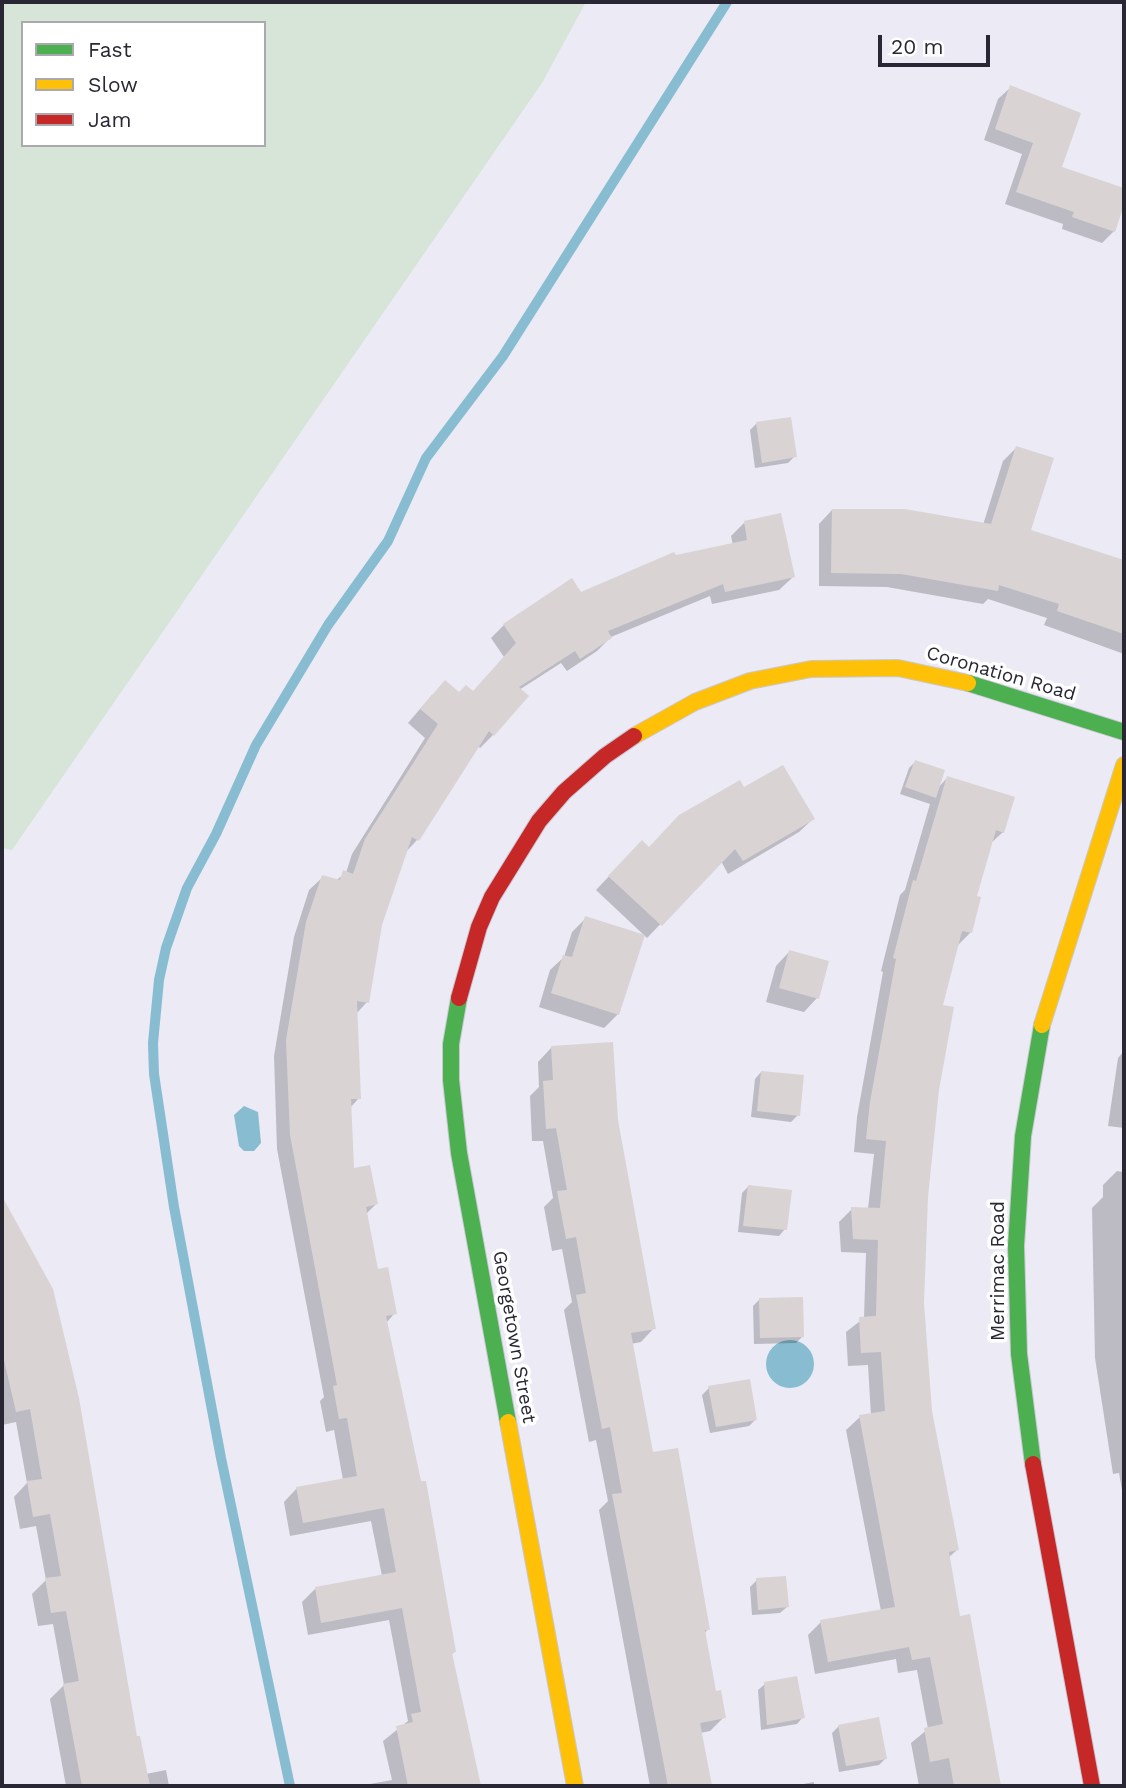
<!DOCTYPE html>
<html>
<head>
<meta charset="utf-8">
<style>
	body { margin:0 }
	#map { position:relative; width:1126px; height:1788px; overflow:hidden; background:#ebeaf5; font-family:"Work Sans",sans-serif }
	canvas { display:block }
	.frame { position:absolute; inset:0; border:4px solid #292734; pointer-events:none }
	.legend { position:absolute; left:21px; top:21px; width:245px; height:126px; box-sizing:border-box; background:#fff; border:2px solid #a9a9ae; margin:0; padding:9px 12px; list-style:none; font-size:21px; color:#292734 }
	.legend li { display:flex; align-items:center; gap:14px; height:35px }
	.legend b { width:35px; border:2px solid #a9a9ae }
	.scale { position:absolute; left:878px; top:35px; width:112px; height:32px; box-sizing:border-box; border:4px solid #292734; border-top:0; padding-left:9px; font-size:21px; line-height:24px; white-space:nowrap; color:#292734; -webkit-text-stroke:5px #fff; paint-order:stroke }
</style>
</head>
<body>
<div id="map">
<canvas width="1126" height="1788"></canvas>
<div class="frame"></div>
<ul class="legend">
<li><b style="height:9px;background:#4caf50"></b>Fast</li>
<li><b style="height:9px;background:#ffc107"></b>Slow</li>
<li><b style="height:9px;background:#c62828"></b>Jam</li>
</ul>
<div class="scale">20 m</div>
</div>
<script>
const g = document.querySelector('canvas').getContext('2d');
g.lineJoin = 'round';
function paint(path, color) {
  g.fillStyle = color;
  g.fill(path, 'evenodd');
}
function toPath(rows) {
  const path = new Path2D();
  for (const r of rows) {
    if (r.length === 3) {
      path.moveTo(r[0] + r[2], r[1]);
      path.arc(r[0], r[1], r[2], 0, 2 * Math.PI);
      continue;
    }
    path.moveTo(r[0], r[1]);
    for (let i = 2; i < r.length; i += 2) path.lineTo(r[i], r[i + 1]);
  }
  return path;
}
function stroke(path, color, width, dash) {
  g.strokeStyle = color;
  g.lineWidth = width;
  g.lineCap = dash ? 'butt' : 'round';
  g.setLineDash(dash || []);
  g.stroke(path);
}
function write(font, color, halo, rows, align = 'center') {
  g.font = font + ' "Work Sans",sans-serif';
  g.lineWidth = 7;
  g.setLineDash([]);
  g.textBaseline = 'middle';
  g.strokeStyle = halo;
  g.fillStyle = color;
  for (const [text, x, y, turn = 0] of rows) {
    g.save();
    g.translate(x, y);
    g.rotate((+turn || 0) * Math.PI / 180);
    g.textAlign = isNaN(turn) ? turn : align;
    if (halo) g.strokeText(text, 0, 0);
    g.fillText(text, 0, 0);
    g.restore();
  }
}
const green = toPath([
	[2,2,586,2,542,83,12,850,2,848],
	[23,23,264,23,264,145,23,145]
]);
const water = toPath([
	[244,1106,258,1112,261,1143,254,1151,244,1151,239,1146,234,1115],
	[790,1364,24]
]);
const shadow = toPath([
	[1010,88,1060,168,1124,190,1124,200,1114,231,1102,243,1062,229,1063,224,1005,204,1022,154,984,140,998,99],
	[756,424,795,456,788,463,755,468,750,430],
	[1016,448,1029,531,1124,568,1124,654,1044,625,1047,618,988,599,983,604,887,587,819,586,819,524,832,510,983,525,1003,461],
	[744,523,793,577,779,590,712,604,710,596,611,637,597,651,567,671,561,663,519,690,493,735,480,748,478,746,417,840,404,854,380,925,367,1002,356,1014,359,1098,350,1108,353,1170,376,1204,366,1214,377,1271,395,1313,386,1323,454,1652,451,1655,480,1786,359,1786,392,1780,383,1741,408,1721,389,1620,308,1635,302,1602,315,1589,382,1576,371,1521,290,1536,284,1502,297,1488,343,1480,334,1430,326,1432,320,1401,324,1397,277,1149,274,1056,294,937,309,890,323,877,335,881,346,873,352,854,425,738,408,723,432,695,473,693,504,657,491,638,504,625,675,557,733,545,731,536],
	[915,762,937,789,947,778,1003,832,990,844,974,897,970,933,957,946,941,1007,937,1090,926,1197,922,1303,931,1411,957,1550,948,1558,959,1618,968,1616,998,1786,919,1786,911,1743,928,1729,917,1670,898,1673,896,1659,815,1674,808,1635,821,1622,881,1611,846,1430,860,1417,871,1415,868,1365,848,1366,846,1332,864,1318,866,1253,841,1252,839,1222,852,1209,868,1209,874,1154,854,1152,857,1117,883,972,881,971,900,895,905,890,930,804,900,794,909,768],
	[743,790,813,819,799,832,728,874,721,861,647,938,596,890,628,856,648,850],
	[586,918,618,1014,604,1028,539,1007,550,970,564,957,572,932],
	[789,952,817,998,804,1012,766,1002,776,966],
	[551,1048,616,1120,654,1328,641,1342,631,1344,651,1454,708,1629,704,1634,714,1693,724,1717,710,1731,700,1733,710,1786,650,1786,599,1510,608,1501,596,1440,589,1442,564,1310,572,1302,562,1249,552,1251,544,1207,553,1198,543,1141,532,1141,530,1096,539,1087,538,1062],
	[1124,1051,1124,1128,1108,1126,1118,1058],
	[761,1072,798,1115,791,1122,751,1117,755,1079],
	[1117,1171,1124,1172,1124,1502,1119,1473,1113,1474,1095,1358,1092,1208,1103,1197,1103,1185],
	[748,1187,785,1229,779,1236,738,1232,742,1193],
	[2,1199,51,1290,135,1738,146,1774,166,1770,169,1786,66,1786,50,1699,64,1685,53,1624,38,1626,32,1594,46,1580,36,1526,20,1529,14,1497,27,1483,16,1422,2,1425],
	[760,1299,802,1337,796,1343,754,1344,753,1306],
	[709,1388,755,1420,749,1426,710,1433,702,1395],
	[757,1580,787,1607,780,1613,752,1615,750,1587],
	[765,1684,803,1717,797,1724,761,1730,758,1690],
	[839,1726,886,1758,879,1765,839,1772,832,1733],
	[814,1782,814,1786,793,1786]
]);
const stream = toPath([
	[290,1786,221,1458,174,1207,154,1074,153,1043,159,980,166,948,187,888,216,834,256,745,328,625,388,541,426,458,503,356,727,2]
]);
const building = toPath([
	[1010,85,1081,113,1062,167,1124,188,1124,205,1115,232,1072,217,1074,212,1016,192,1033,143,995,129],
	[791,417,797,457,762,463,756,422],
	[1016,446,1054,458,1031,530,1124,560,1124,634,1057,611,1059,604,999,585,998,591,901,574,831,573,832,509,905,509,991,524],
	[781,513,795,577,725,592,723,584,608,631,612,638,580,659,575,651,519,687,529,696,494,736,489,731,419,841,412,837,382,925,369,1003,357,1001,361,1099,351,1099,354,1168,370,1165,378,1204,366,1207,378,1269,388,1267,397,1314,386,1316,421,1481,426,1481,456,1652,452,1653,481,1786,408,1786,396,1726,413,1722,411,1714,421,1712,402,1608,321,1623,315,1587,396,1572,384,1508,303,1523,296,1487,357,1476,347,1418,339,1419,333,1386,337,1385,290,1135,286,1040,306,922,322,875,340,880,343,870,353,874,365,839,438,724,420,709,445,680,459,692,466,685,473,691,516,643,503,624,572,578,581,592,674,552,676,555,747,540,744,521],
	[915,760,945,770,936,798,905,787],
	[783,765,815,819,743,861,735,849,662,926,608,876,642,840,649,847,679,815,740,780,744,787],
	[947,776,1015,797,1004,833,996,830,977,896,981,897,972,933,962,931,943,1005,954,1007,939,1090,928,1197,924,1303,932,1411,959,1550,949,1552,960,1616,970,1614,1001,1786,954,1786,949,1758,930,1762,924,1728,943,1724,930,1657,912,1660,909,1647,828,1662,820,1620,895,1607,859,1415,885,1411,881,1352,861,1353,859,1317,876,1316,878,1240,853,1239,851,1207,880,1208,886,1141,866,1139,870,1102,896,959,893,958,913,880,916,881],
	[585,916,645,935,619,1015,551,993,563,955,572,957],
	[789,950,829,961,819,999,779,988],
	[613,1042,618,1120,656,1329,631,1333,653,1452,678,1448,710,1630,705,1630,716,1691,721,1690,726,1718,700,1723,712,1786,668,1786,612,1494,622,1493,610,1427,602,1429,576,1295,586,1293,576,1237,566,1239,557,1191,567,1190,556,1128,546,1129,543,1081,553,1080,551,1046],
	[761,1071,804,1075,800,1116,757,1111],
	[748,1185,792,1190,787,1230,743,1226],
	[2,1196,53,1289,79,1398,137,1736,140,1736,150,1786,82,1786,63,1684,79,1681,66,1611,51,1613,45,1578,61,1576,50,1514,33,1517,27,1481,42,1479,30,1409,16,1412,2,1351],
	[803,1297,804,1337,760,1338,759,1298],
	[750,1379,757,1420,716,1427,708,1386],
	[786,1576,789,1607,758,1610,756,1578],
	[797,1676,805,1718,767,1725,764,1682],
	[879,1717,887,1759,846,1766,838,1725]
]);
const fast = toPath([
	[968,683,1124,732],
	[459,998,451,1044,451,1080,459,1153,508,1422],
	[1033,1464,1019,1354,1016,1246,1023,1136,1042,1025]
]);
const slow = toPath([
	[634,736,695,702,750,681,811,669,898,668,968,683],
	[1042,1025,1124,765],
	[508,1422,575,1786]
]);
const jam = toPath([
	[459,998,479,927,492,897,539,821,564,792,605,756,634,736],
	[1033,1464,1092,1786]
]);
const streetNames = [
	["Coronation Road",1001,674,16],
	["Merrimac Road",998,1271,-90],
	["Georgetown Street",514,1337,80]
];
paint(green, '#d7e5d8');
paint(water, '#88bcd1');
paint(shadow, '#0003');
stroke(stream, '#88bcd1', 10);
paint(building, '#dad3d4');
stroke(fast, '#c9c8d3', 18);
stroke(slow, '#c9c8d3', 18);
stroke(jam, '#c9c8d3', 18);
stroke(fast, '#4caf50', 16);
stroke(slow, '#ffc107', 16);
stroke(jam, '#c62828', 16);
write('19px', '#292734', '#fff', streetNames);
</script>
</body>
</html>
